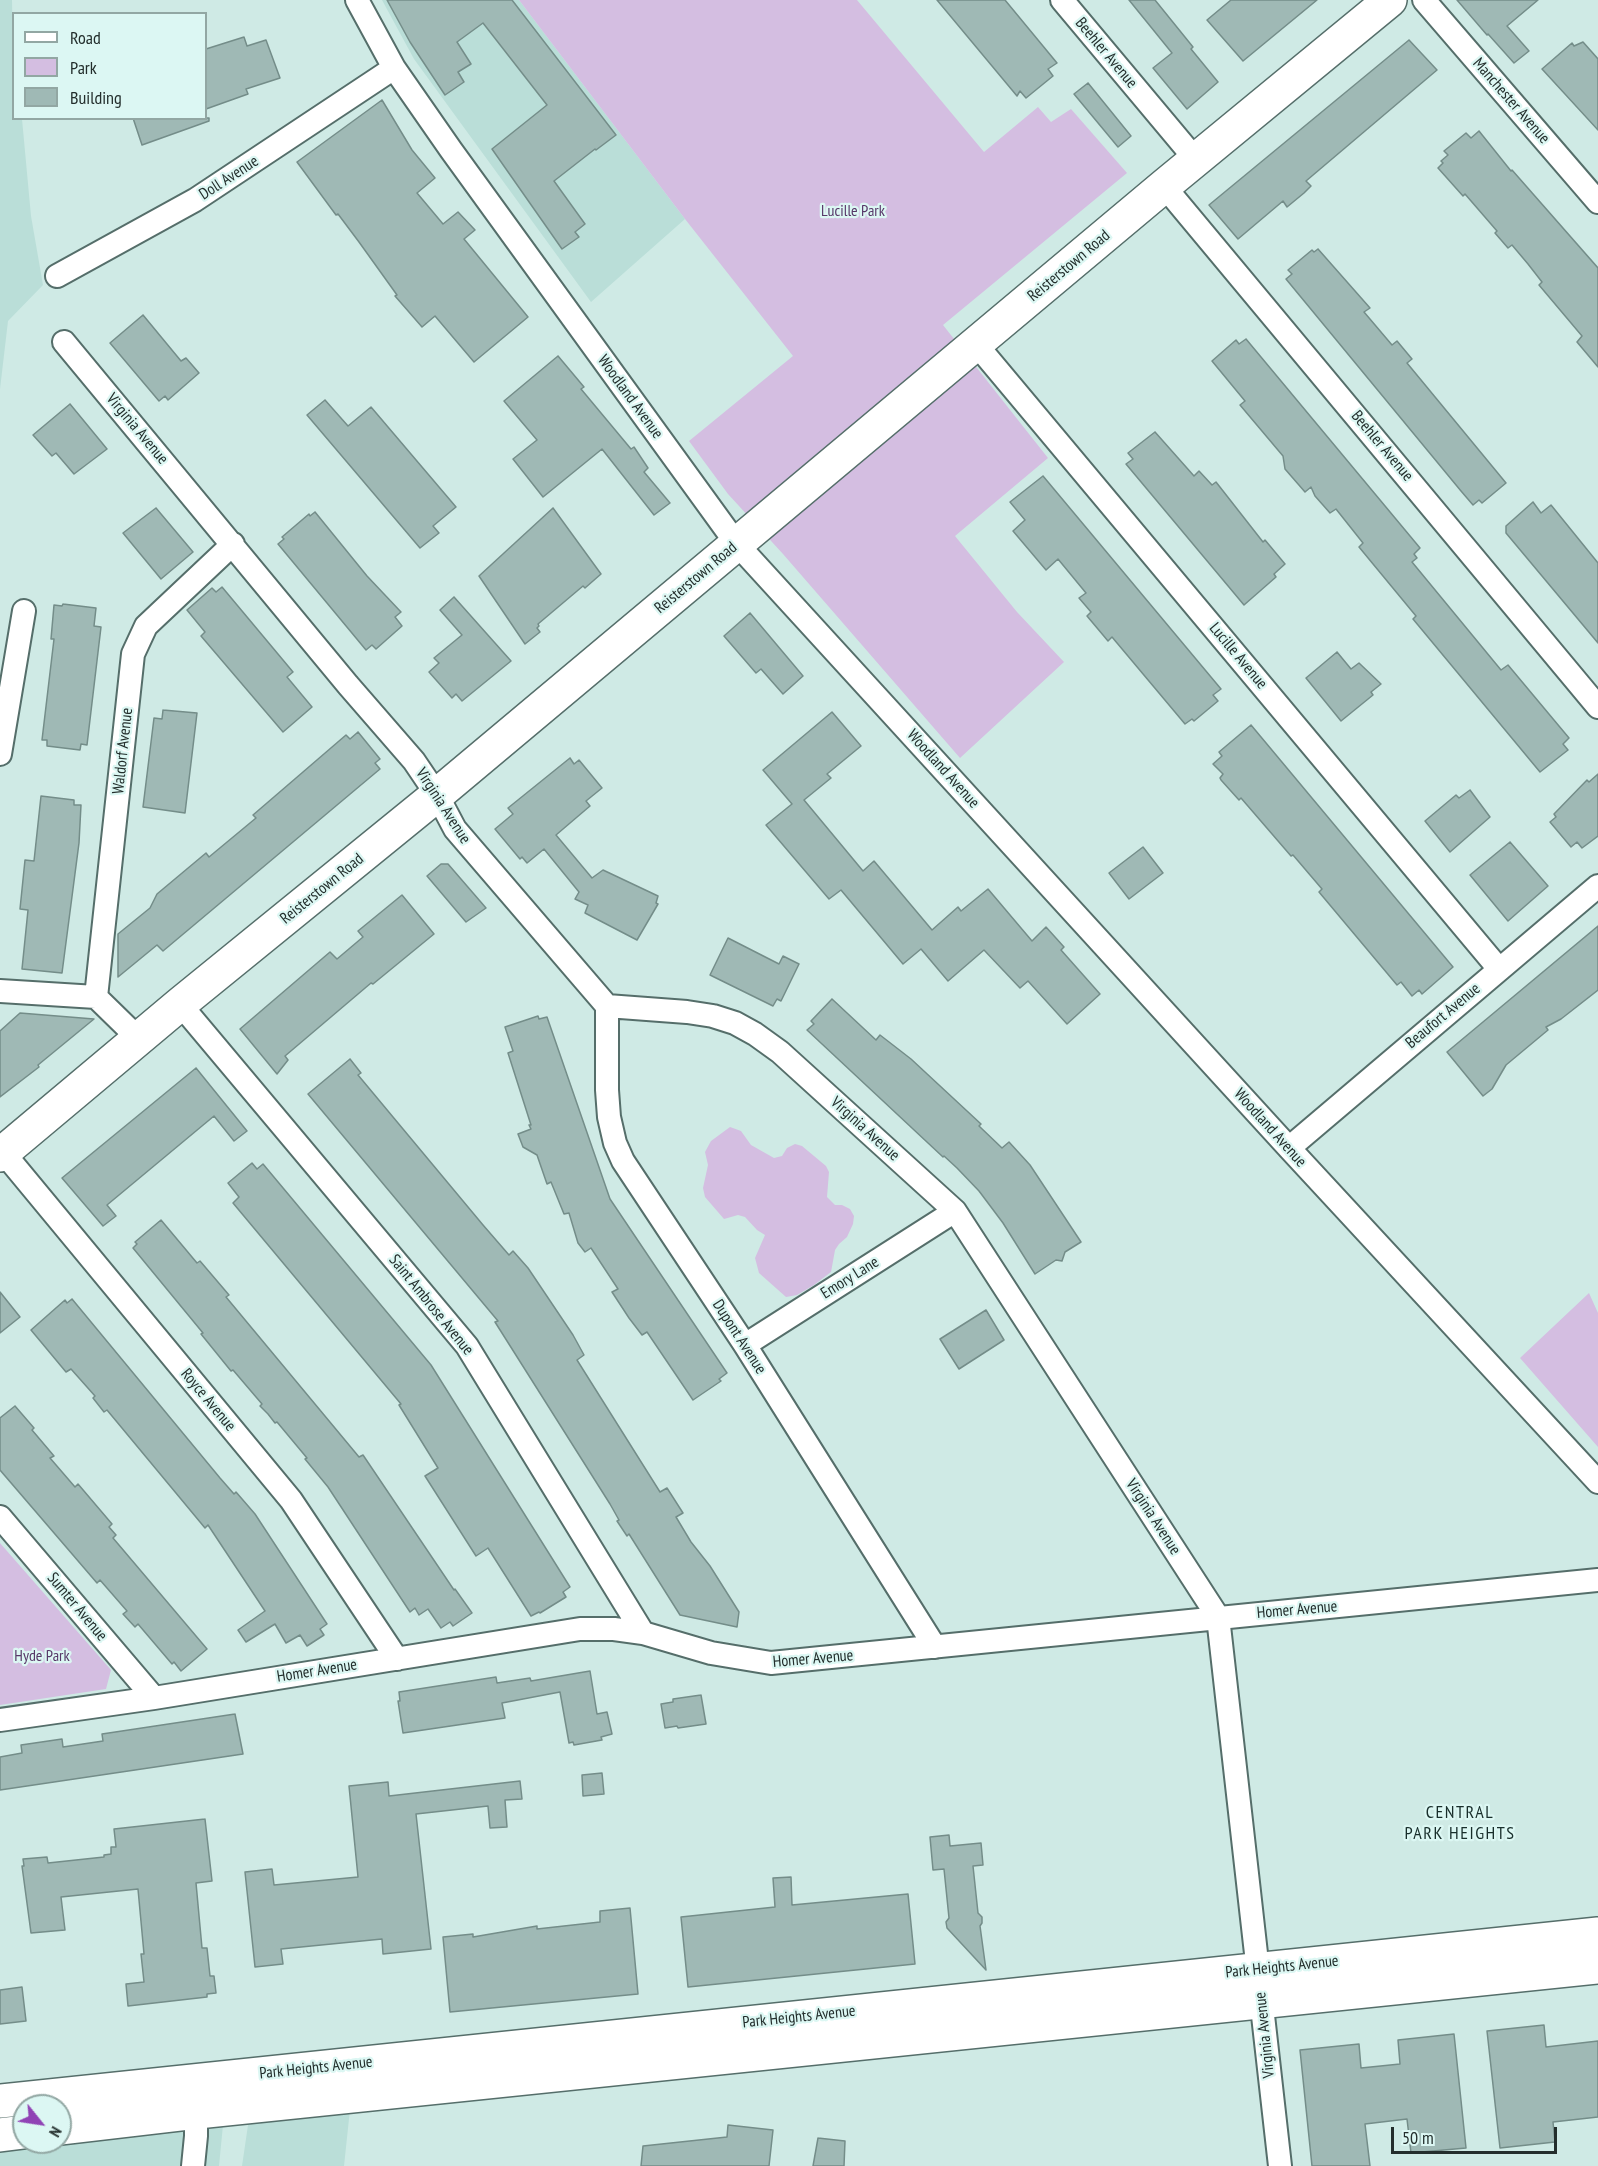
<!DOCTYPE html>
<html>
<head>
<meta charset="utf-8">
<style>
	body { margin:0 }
	#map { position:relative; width:1598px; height:2166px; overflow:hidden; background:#cfeae5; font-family:"PT Sans Narrow",sans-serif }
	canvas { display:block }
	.legend { position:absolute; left:12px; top:12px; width:195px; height:108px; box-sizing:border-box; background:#dcf7f3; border:2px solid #92a7a3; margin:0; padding:8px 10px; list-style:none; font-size:18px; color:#232e2c }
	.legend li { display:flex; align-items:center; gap:12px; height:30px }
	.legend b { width:30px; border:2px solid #92a7a3 }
	.north { position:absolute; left:12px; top:2094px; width:60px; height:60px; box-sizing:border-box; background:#dcf7f3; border:2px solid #92a7a3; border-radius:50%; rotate:120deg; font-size:16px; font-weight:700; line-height:24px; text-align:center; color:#232e2c }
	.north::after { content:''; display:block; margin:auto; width:21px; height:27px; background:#9043b5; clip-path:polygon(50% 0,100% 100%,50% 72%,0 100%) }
	.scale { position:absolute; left:1391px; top:2127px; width:166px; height:27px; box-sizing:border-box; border:3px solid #232e2c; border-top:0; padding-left:8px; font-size:18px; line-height:21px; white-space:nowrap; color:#232e2c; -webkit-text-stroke:4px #dcf7f3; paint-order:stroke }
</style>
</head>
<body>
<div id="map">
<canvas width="1598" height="2166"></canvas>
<ul class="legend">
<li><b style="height:8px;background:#fff"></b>Road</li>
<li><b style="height:16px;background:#d4bee1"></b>Park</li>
<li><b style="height:16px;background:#9fb9b5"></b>Building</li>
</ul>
<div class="north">N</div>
<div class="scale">50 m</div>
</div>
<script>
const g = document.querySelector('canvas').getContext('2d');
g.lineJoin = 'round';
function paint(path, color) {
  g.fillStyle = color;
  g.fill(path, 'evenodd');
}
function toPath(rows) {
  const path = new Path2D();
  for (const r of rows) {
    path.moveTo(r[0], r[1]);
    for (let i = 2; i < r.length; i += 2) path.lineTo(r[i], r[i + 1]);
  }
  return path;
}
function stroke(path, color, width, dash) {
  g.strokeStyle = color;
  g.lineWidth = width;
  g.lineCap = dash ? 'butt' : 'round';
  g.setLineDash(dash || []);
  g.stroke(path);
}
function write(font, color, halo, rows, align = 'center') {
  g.font = font + ' "PT Sans Narrow",sans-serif';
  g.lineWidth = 4.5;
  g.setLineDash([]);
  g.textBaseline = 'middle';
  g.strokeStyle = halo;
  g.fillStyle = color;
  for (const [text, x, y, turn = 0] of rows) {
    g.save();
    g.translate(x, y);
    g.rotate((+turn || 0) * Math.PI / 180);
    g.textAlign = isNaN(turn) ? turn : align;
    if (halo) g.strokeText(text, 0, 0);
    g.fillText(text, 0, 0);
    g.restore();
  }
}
const built = toPath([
	[0,0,12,0,14,118,22,119,31,216,43,285,8,321,0,389],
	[382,0,519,0,685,219,591,302,414,59],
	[353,2081,344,2166,242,2166,253,2091],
	[226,2094,219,2166,0,2166,0,2123,24,2142,60,2142]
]);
const green = toPath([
	[519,0,857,0,984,152,1038,107,1051,122,1071,109,1127,173,943,325,1048,458,955,536,1017,612,1064,662,960,758,783,554,728,494,689,441,793,356,685,219],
	[730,1127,741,1131,751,1145,774,1158,782,1156,787,1148,795,1144,802,1146,826,1166,829,1172,827,1197,835,1205,842,1205,850,1209,854,1216,853,1224,847,1237,839,1244,835,1250,831,1272,814,1285,797,1295,786,1297,759,1273,755,1258,765,1235,757,1230,745,1217,738,1215,724,1219,705,1197,703,1188,708,1165,705,1152,711,1141],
	[1589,1293,1598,1313,1598,1447,1520,1358],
	[0,1543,111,1670,106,1689,0,1705]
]);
const building = toPath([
	[387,0,512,0,616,135,596,150,595,149,554,181,585,224,575,232,579,237,562,249,492,149,547,105,483,23,457,42,471,64,458,72,464,82,445,95,410,42,387,0],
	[937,0,1005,0,1057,63,1048,69,1053,76,1026,98,1020,91,1017,96,937,0],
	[1129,0,1155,0,1193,47,1191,49,1218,82,1187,109,1153,68,1172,53,1129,0],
	[1231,0,1317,0,1243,61,1207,20,1231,0],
	[1457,0,1538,0,1507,26,1529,51,1514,63,1488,34,1487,35,1457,0],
	[244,37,247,46,266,40,280,78,246,89,248,94,206,109,206,49,244,37],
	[1409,40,1437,70,1306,181,1311,186,1304,193,1287,207,1283,201,1238,239,1209,205,1409,40],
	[1583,42,1598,59,1598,130,1542,69,1572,43,1574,46,1583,42],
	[1088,83,1131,136,1118,147,1074,94,1088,83],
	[382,100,412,150,435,178,417,193,443,224,458,212,475,230,464,239,528,317,474,362,435,316,422,327,395,296,397,295,359,242,338,214,336,215,297,162,382,100],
	[133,118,209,118,209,121,142,145,133,118],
	[1479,131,1511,171,1512,170,1598,268,1598,367,1577,342,1582,336,1539,285,1542,282,1528,264,1512,245,1508,248,1495,233,1497,231,1465,194,1463,196,1438,168,1443,163,1441,161,1448,155,1444,151,1466,133,1471,138,1479,131],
	[1318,249,1370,308,1364,312,1392,345,1397,341,1412,359,1407,363,1506,483,1482,503,1479,500,1473,505,1461,491,1286,279,1292,274,1288,270,1312,250,1314,252,1318,249],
	[143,315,181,361,186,358,199,373,168,400,165,396,159,401,110,343,143,315],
	[1246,339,1420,548,1414,554,1417,558,1412,562,1501,670,1508,665,1569,738,1563,744,1568,750,1540,772,1413,619,1416,616,1359,547,1363,543,1336,509,1330,513,1315,496,1311,487,1305,492,1285,469,1283,456,1240,405,1245,401,1212,361,1236,340,1239,344,1246,339],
	[558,356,584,387,581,389,631,449,634,447,648,468,644,472,670,503,654,515,602,449,543,497,513,459,537,440,504,401,558,356],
	[325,400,348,426,371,407,456,507,433,526,439,533,420,548,307,415,325,400],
	[70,404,107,449,74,474,56,453,52,456,33,435,70,404],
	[1155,432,1194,476,1199,471,1212,485,1216,482,1263,542,1265,540,1285,564,1274,574,1276,577,1244,605,1126,464,1133,459,1128,453,1155,432],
	[1043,476,1221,689,1213,695,1218,701,1194,721,1192,719,1185,724,1112,637,1108,641,1087,616,1091,612,1079,598,1086,593,1058,559,1046,570,1013,531,1025,520,1010,502,1043,476],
	[1533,502,1541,513,1551,505,1598,563,1598,643,1506,533,1506,526,1533,502],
	[156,508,193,552,161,579,123,533,156,508],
	[553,508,601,574,585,588,583,586,538,624,539,626,537,628,540,632,525,644,479,576,553,508],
	[315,512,367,576,401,612,395,617,402,626,376,649,372,645,366,650,278,544,284,539,282,537,309,514,310,516,315,512],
	[222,587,293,672,287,677,312,707,283,732,201,636,205,632,187,610,212,588,216,592,222,587],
	[454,597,511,661,462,701,456,694,452,698,429,672,439,663,434,658,462,635,440,610,454,597],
	[63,604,96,608,94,626,101,627,87,745,81,744,80,750,47,746,47,740,42,740,54,639,51,639,54,605,62,606,63,604],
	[750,613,803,676,783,694,761,669,756,673,724,636,750,613],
	[1337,652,1351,669,1359,663,1381,684,1371,692,1373,695,1341,721,1306,678,1337,652],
	[163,710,197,713,185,813,143,807,154,718,162,719,163,710],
	[832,712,861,746,827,774,831,778,804,800,863,871,874,861,932,930,958,907,961,911,988,889,1032,941,1046,927,1064,947,1061,950,1100,994,1067,1024,1028,981,1020,988,984,950,948,981,921,949,903,964,841,890,829,899,766,825,792,804,763,770,832,712],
	[1251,725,1453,967,1422,994,1419,990,1412,996,1401,982,1397,985,1319,892,1322,889,1293,855,1291,856,1241,798,1239,800,1221,780,1220,778,1223,774,1213,764,1222,756,1219,752,1251,725],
	[358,732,380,759,375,763,380,769,163,951,157,945,118,977,118,934,150,908,157,894,206,853,209,857,256,818,253,815,346,735,350,739,358,732],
	[570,758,574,764,579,760,602,788,586,801,590,806,556,835,592,878,603,870,658,896,656,903,658,904,637,940,585,913,588,905,575,899,579,892,544,849,527,863,522,857,520,859,495,829,513,814,508,808,570,758],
	[1598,774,1598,836,1582,848,1577,842,1571,847,1550,822,1556,817,1554,814,1587,780,1589,782,1598,774],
	[1470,790,1490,817,1450,852,1425,821,1456,795,1459,798,1470,790],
	[41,796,74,800,74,805,81,805,79,843,62,973,22,969,28,910,20,909,25,860,34,861,41,796],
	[1510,842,1548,886,1508,921,1470,875,1510,842],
	[1143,847,1163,873,1129,899,1109,873,1143,847],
	[441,864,448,864,486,908,466,922,427,876,441,864],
	[402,895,434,934,373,984,371,983,285,1056,288,1060,277,1074,240,1029,330,952,337,959,363,937,358,931,402,895],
	[1598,926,1598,990,1561,1019,1546,1027,1548,1030,1506,1065,1492,1089,1483,1096,1447,1052,1598,926],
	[728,938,779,964,783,956,799,964,781,1001,777,999,773,1006,710,975,728,938],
	[832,999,876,1040,880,1035,911,1059,981,1124,979,1126,1002,1148,1009,1142,1030,1165,1081,1242,1065,1252,1062,1261,1056,1260,1035,1274,1003,1223,979,1191,957,1168,944,1156,943,1157,807,1030,814,1024,811,1021,832,999],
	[20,1013,94,1019,38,1065,39,1067,0,1097,0,1031,20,1013],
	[538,1016,539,1019,547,1017,610,1199,727,1373,719,1379,721,1381,693,1400,647,1332,642,1335,629,1318,612,1292,618,1289,591,1248,585,1252,578,1243,569,1213,564,1214,551,1182,547,1184,537,1155,523,1147,518,1134,531,1129,529,1125,531,1125,508,1053,513,1051,505,1027,538,1016],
	[350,1059,361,1073,358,1075,483,1225,509,1255,513,1251,528,1268,573,1335,584,1355,577,1360,660,1492,667,1488,683,1513,676,1517,691,1542,710,1566,739,1612,737,1627,680,1615,629,1534,627,1536,617,1521,619,1520,610,1504,495,1322,498,1321,308,1094,350,1059],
	[196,1068,247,1131,234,1141,214,1116,107,1205,116,1216,103,1226,62,1178,196,1068],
	[252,1163,257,1169,263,1164,431,1365,570,1587,563,1592,566,1597,540,1613,539,1612,531,1616,488,1548,476,1556,425,1476,438,1468,399,1405,401,1404,233,1203,239,1197,228,1183,252,1163],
	[161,1220,197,1263,200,1261,229,1295,226,1297,359,1457,363,1455,454,1590,455,1589,472,1613,453,1626,450,1622,441,1628,428,1609,419,1615,415,1608,410,1612,328,1487,305,1459,307,1458,277,1422,275,1423,268,1414,260,1406,262,1404,233,1370,231,1371,201,1334,203,1333,133,1248,137,1244,135,1242,161,1220],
	[0,1292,20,1317,0,1333,0,1292],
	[72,1299,220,1478,234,1494,236,1492,255,1514,327,1624,320,1629,324,1635,307,1646,300,1635,286,1643,275,1624,246,1642,238,1630,265,1611,208,1525,205,1528,107,1410,104,1412,93,1398,95,1396,71,1369,66,1372,31,1330,65,1300,67,1303,72,1299],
	[986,1310,1004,1340,959,1369,940,1339,986,1310],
	[15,1406,34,1428,32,1430,54,1456,50,1458,75,1487,78,1484,112,1524,109,1527,116,1535,113,1538,207,1649,181,1671,174,1662,172,1664,138,1624,135,1627,123,1614,127,1611,100,1580,97,1583,0,1470,0,1418,15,1406],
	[590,1671,597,1714,607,1712,612,1734,601,1737,602,1740,574,1745,573,1742,569,1743,560,1692,502,1703,505,1718,403,1733,398,1701,400,1701,399,1692,496,1677,497,1683,530,1678,531,1681,590,1671],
	[701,1695,706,1724,678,1728,677,1726,665,1728,661,1704,673,1702,673,1699,701,1695],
	[235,1714,243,1754,0,1790,0,1757,22,1753,21,1745,62,1739,63,1747,103,1741,102,1734,235,1714],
	[602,1773,604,1794,583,1796,582,1775,602,1773],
	[520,1781,522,1799,505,1800,507,1827,490,1828,488,1806,416,1814,431,1949,383,1954,382,1939,281,1949,283,1964,255,1967,245,1872,272,1869,274,1885,358,1877,349,1786,388,1782,389,1796,520,1781],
	[205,1819,212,1881,196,1883,202,1948,207,1948,210,1976,214,1976,216,1993,207,1994,207,1997,128,2006,126,1984,144,1982,141,1954,144,1954,138,1889,61,1897,65,1930,31,1933,22,1866,24,1866,23,1859,47,1857,48,1863,104,1857,104,1855,111,1854,111,1847,116,1847,114,1829,205,1819],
	[949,1835,950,1846,981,1843,983,1865,973,1866,978,1913,982,1917,982,1923,980,1926,986,1970,947,1928,946,1922,949,1918,944,1869,933,1870,930,1837,949,1835],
	[791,1877,792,1905,908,1894,915,1964,688,1987,681,1917,775,1907,773,1878,791,1877],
	[630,1908,638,1994,450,2012,443,1937,473,1934,473,1937,537,1926,537,1929,600,1922,600,1911,630,1908],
	[22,1987,26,2021,0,2024,0,1990,22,1987],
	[1544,2025,1546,2047,1598,2041,1598,2117,1553,2122,1555,2142,1500,2148,1487,2031,1544,2025],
	[1454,2034,1466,2148,1411,2153,1407,2119,1365,2124,1370,2166,1312,2166,1300,2050,1359,2044,1361,2068,1400,2064,1398,2040,1454,2034],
	[728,2125,773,2130,769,2166,641,2166,643,2146,727,2137,728,2125],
	[818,2138,845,2141,844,2166,813,2166,818,2138]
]);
const minor = toPath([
	[357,0,394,68,451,150,736,543,1289,1148,1598,1482],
	[1062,0,1196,160],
	[1424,0,1598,202],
	[1164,186,1598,707],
	[57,276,195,200,394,68],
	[64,342,348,685,414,761,437,795,455,829,607,1006,687,1012,713,1016,735,1023,755,1034,780,1052,955,1211,1218,1617,1280,2166],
	[976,344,1499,969],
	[0,754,24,611],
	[0,991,96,997,139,1039],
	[96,997,133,654,146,626,233,544],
	[180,1004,467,1346,643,1633],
	[607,1006,607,1090,609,1117,615,1143,623,1161,745,1345,935,1647],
	[1289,1148,1598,886],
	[3,1152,291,1500,397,1659],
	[745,1345,955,1211],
	[0,1517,154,1698],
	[0,1720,154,1698,580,1629,614,1629,643,1633,711,1653,771,1663,1598,1580],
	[193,2166,196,2136,196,2099]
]);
const secondary = toPath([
	[0,2101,1598,1934],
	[60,2128,197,2112,1598,1967],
	[0,2135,24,2132]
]);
const primary = toPath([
	[0,1155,180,1004,437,795,1164,186,1390,0]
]);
const streetNames = [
	["Beehler Avenue",1106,53,50],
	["Manchester Avenue",1511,101,49],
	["Doll Avenue",229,178,-33],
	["Reisterstown Road",1069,266,-40],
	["Woodland Avenue",630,397,54],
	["Virginia Avenue",137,429,50],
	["Beehler Avenue",1382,446,50],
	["Reisterstown Road",696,578,-40],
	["Lucille Avenue",1238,656,50],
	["Waldorf Avenue",123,751,-84],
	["Woodland Avenue",943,769,48],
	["Virginia Avenue",443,806,57],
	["Reisterstown Road",322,889,-39],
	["Beaufort Avenue",1443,1016,-40],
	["Woodland Avenue",1270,1128,48],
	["Virginia Avenue",865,1129,42],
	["Emory Lane",850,1278,-32],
	["Saint Ambrose Avenue",431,1305,51],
	["Dupont Avenue",739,1337,57],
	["Royce Avenue",208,1400,50],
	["Virginia Avenue",1153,1517,57],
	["Sumter Avenue",77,1607,50],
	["Homer Avenue",1297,1610,-5],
	["Homer Avenue",813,1659,-5],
	["Homer Avenue",317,1671,-9],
	["Park Heights Avenue",1282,1967,-6],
	["Park Heights Avenue",799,2017,-6],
	["Virginia Avenue",1265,2035,-96],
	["Park Heights Avenue",316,2068,-6]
];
const parkNames = [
	["Lucille Park",853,211],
	["Hyde Park",42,1656]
];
const neighbourhoodNames = [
	["CENTRAL",1460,1813],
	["PARK HEIGHTS",1460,1834]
];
paint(built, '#baded8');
paint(green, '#d4bee1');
paint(building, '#9fb9b5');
stroke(building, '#748d89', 1.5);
stroke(minor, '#556e6a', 26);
stroke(secondary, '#556e6a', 36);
stroke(primary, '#556e6a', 36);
stroke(minor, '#fff', 22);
stroke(secondary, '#fff', 33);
stroke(primary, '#fff', 33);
write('16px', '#232e2c', '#dcf7f3', streetNames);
write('16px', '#573768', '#dcf7f3', parkNames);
g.letterSpacing = '1.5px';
write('18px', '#182e2b', '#dcf7f3', neighbourhoodNames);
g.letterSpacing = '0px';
</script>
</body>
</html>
